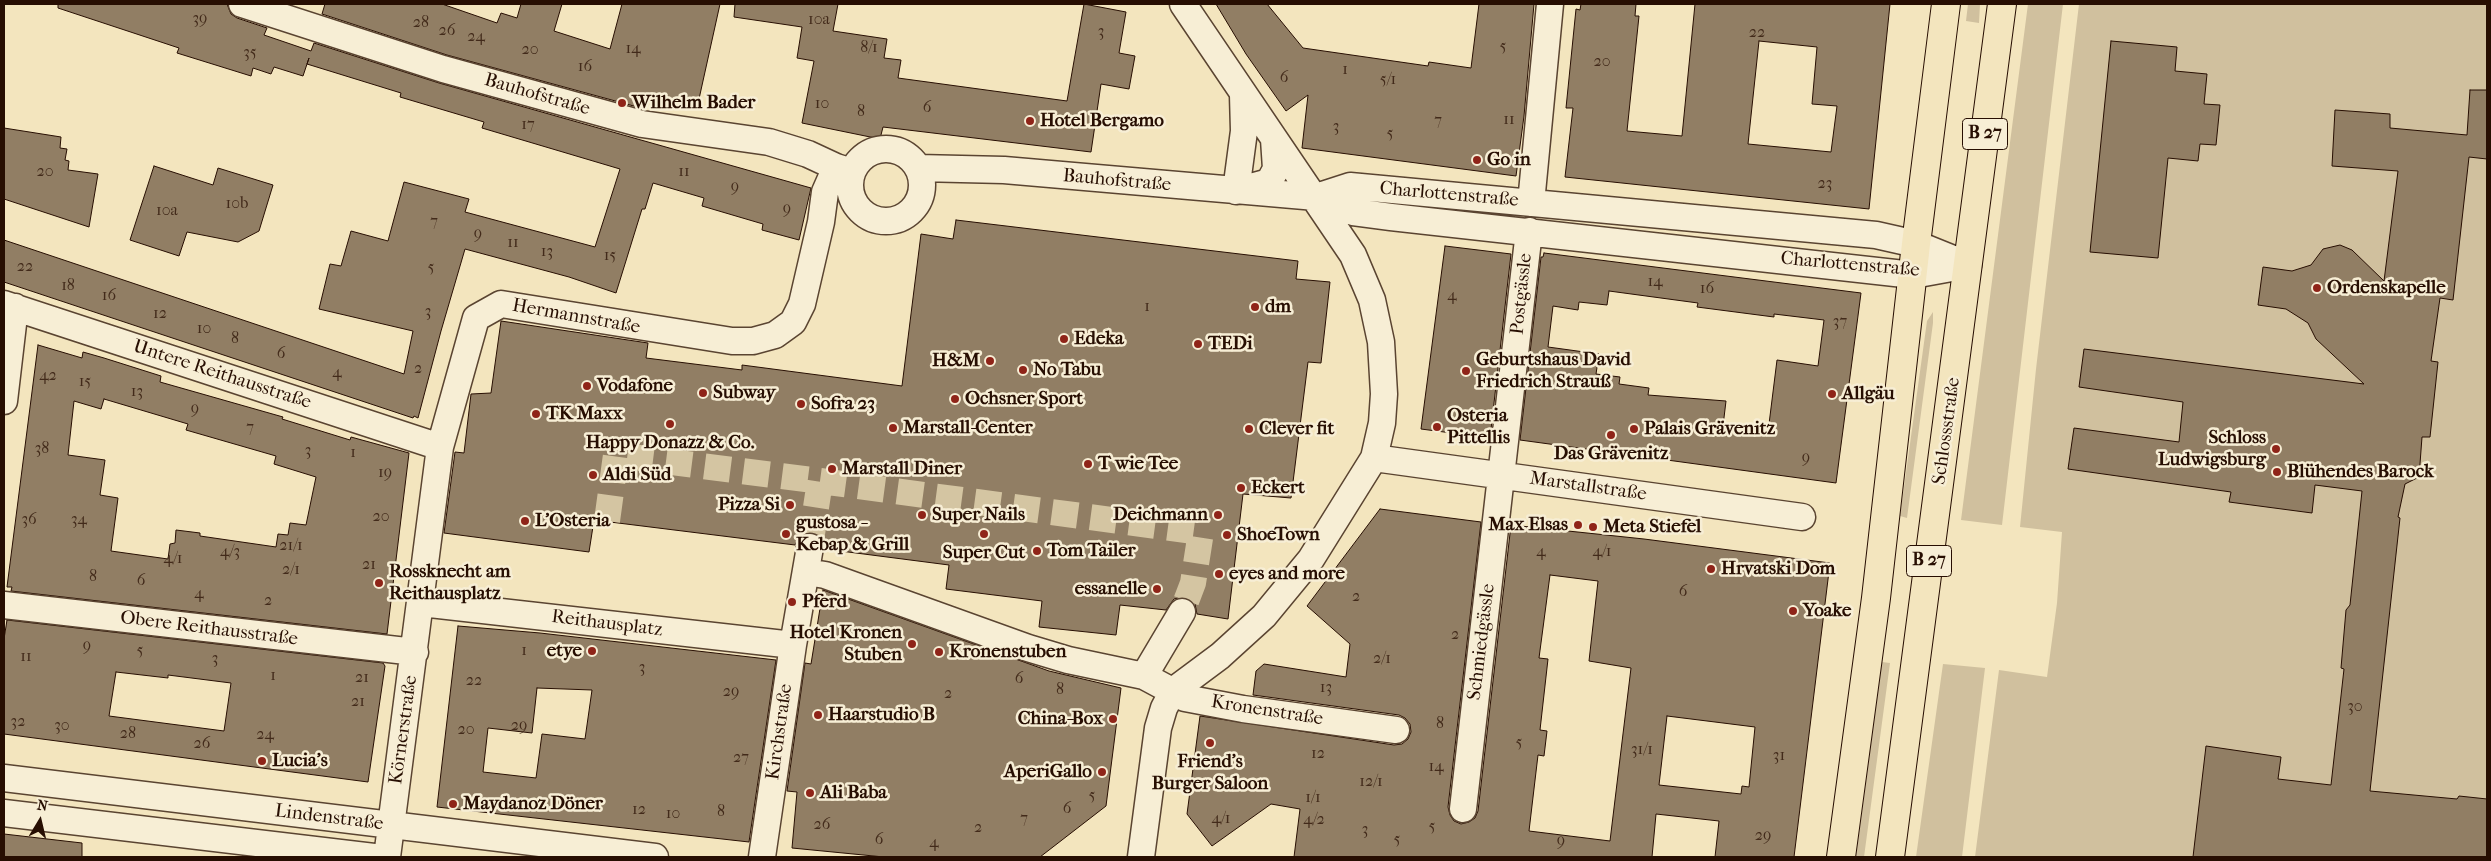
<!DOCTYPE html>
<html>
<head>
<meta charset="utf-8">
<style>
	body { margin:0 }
	#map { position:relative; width:2491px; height:861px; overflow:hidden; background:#f3e5be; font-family:"IM FELL French Canon",serif }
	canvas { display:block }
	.frame { position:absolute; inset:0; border:5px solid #270e02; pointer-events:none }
	.north { position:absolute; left:15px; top:796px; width:50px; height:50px; -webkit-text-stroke:4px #f7eed5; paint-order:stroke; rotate:9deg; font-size:14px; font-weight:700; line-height:20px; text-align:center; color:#270e02 }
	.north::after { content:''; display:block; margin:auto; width:18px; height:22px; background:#270e02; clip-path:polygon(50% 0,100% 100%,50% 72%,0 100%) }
</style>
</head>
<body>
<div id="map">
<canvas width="2491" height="861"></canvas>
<div class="frame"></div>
<div class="north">N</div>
</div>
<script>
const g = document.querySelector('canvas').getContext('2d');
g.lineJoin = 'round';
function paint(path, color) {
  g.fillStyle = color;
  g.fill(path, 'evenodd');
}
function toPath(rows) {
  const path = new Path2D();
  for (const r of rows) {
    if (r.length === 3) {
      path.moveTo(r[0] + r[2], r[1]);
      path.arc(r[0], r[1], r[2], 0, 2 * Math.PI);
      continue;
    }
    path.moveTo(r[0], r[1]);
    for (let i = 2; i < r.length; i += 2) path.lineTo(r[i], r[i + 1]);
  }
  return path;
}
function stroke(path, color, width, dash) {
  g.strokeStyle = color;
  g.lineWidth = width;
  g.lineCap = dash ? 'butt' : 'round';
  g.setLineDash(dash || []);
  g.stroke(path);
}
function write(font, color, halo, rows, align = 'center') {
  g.font = font + ' "IM FELL French Canon",serif';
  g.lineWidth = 5;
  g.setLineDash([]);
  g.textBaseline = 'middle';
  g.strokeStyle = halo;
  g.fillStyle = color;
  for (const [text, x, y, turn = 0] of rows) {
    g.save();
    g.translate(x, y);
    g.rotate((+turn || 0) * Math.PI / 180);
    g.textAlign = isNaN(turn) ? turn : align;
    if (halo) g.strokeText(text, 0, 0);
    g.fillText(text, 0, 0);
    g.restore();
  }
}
const green = toPath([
	[1968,4,1980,4,1979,23,1966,21],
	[2028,4,2063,4,2002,525,1961,520],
	[2079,4,2487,4,2487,857,1975,857,1999,670,2047,677,2057,603,2062,532,2020,527,2036,369],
	[1933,312,1933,323,1907,518,1900,516,1927,321],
	[1882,662,1890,663,1864,857,1856,857],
	[1943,664,1985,668,1962,857,1916,857]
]);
const building = toPath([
	[58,4,227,4,231,14,237,18,267,28,264,35,311,51,314,43,439,83,811,188,799,240,762,230,763,224,702,206,704,198,653,183,645,209,642,209,616,293,569,277,465,249,441,331,418,418,414,416,413,418,4,282,4,240,404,374,413,331,319,309,330,264,341,266,351,231,388,241,404,182,469,199,465,212,595,247,620,169,482,128,484,122,400,97,401,93,307,64,309,58,303,76,274,67,271,74,253,68,251,76,177,53,179,48,58,8,58,4],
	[325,4,442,4,497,23,501,13,517,18,521,4,562,4,554,31,610,49,622,4,720,4,697,108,643,97,641,108,447,55,322,14,325,4],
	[735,4,838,4,833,31,887,39,884,58,901,60,898,78,1067,101,1084,4,1126,12,1119,53,1135,56,1129,89,1101,84,1091,152,883,127,880,139,802,123,814,61,797,58,802,27,734,17,735,4],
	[1216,4,1267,4,1303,48,1428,66,1429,62,1471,68,1479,4,1534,4,1524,116,1516,176,1302,148,1308,95,1286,111,1246,54,1216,4],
	[1581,4,1636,4,1635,16,1639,16,1627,131,1682,136,1695,4,1890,4,1869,209,1565,177,1573,108,1566,108,1576,9,1580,10,1581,4],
	[1759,41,1817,47,1812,104,1837,106,1831,152,1748,144,1759,41],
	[2111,41,2177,47,2175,71,2207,74,2204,104,2220,105,2216,145,2200,144,2198,161,2168,158,2158,258,2090,252,2111,41],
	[2470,90,2487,90,2487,159,2469,157,2453,300,2440,298,2431,361,2438,362,2430,437,2422,437,2419,477,2405,484,2398,517,2400,518,2370,791,2457,799,2459,796,2487,799,2487,857,2193,857,2206,746,2281,757,2278,779,2331,785,2344,669,2341,668,2346,610,2350,605,2362,491,2315,485,2312,513,2229,502,2231,492,2068,469,2074,428,2179,442,2183,402,2079,387,2084,349,2364,384,2316,339,2308,323,2286,309,2258,305,2263,267,2292,271,2311,265,2323,249,2340,245,2352,250,2384,281,2398,171,2332,166,2335,110,2390,114,2390,128,2467,135,2470,90],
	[4,128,61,137,60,148,67,149,65,160,69,161,68,170,98,174,89,227,4,199,4,128],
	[154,166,213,185,218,168,273,185,259,231,238,242,187,232,179,256,130,240,154,166],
	[956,220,1298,261,1296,279,1330,282,1321,363,1308,362,1291,498,1243,494,1228,619,1197,614,1195,604,1189,599,1182,597,1174,599,1166,610,1120,605,1116,635,1039,627,1042,601,946,589,949,565,825,549,820,536,812,532,805,533,799,537,795,545,594,520,589,552,444,533,455,452,464,453,471,394,491,393,501,321,648,343,646,358,742,370,742,365,902,386,921,234,953,239,956,220],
	[1445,246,1511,254,1490,438,1421,429,1445,246],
	[1544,253,1861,293,1836,483,1520,440,1541,257,1543,257,1544,253],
	[1609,291,1698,303,1697,307,1774,317,1774,314,1824,320,1818,366,1777,360,1768,432,1723,426,1726,401,1648,395,1649,388,1619,384,1620,377,1596,374,1599,354,1548,347,1553,306,1578,310,1579,302,1607,305,1609,291],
	[38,345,82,358,83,352,104,358,161,376,160,382,283,417,282,419,350,440,351,437,409,453,387,634,11,591,12,587,7,587,38,345],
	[104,399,188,424,186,430,276,456,274,464,316,477,306,525,290,523,288,535,278,534,276,547,200,536,200,533,176,530,175,543,170,544,168,559,111,551,118,498,100,495,105,460,68,455,74,401,101,409,104,399],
	[1380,509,1481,522,1448,807,1450,815,1454,821,1461,824,1469,822,1475,818,1478,811,1511,525,1644,539,1830,563,1794,857,1715,857,1719,821,1656,814,1652,857,1294,857,1300,809,1271,804,1212,846,1187,814,1200,716,1394,745,1402,744,1408,739,1411,732,1410,724,1405,718,1399,715,1253,695,1256,671,1264,664,1346,677,1350,644,1307,606,1380,509],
	[1550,575,1598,581,1589,661,1631,668,1610,841,1529,831,1538,755,1544,756,1547,731,1540,730,1548,659,1539,658,1550,575],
	[1667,716,1755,727,1749,787,1742,786,1741,794,1659,785,1667,716],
	[823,590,1049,671,1121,688,1106,806,1040,857,884,857,792,848,797,792,787,791,805,663,811,664,823,590],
	[7,620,383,663,385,666,368,782,4,734,4,639,7,620],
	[116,672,168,678,168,675,231,683,224,731,109,716,116,672],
	[458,626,540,633,776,660,749,842,437,807,458,626],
	[537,688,592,690,585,739,542,734,536,778,483,772,488,728,532,733,537,688],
	[4,834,82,843,82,857,4,857,4,834]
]);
const streetTunnel = toPath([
	[820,481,1201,532,1193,583,1182,612],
	[607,521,616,455,820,481,810,547]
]);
const street = toPath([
	[242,4,443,69,642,124,769,142,808,154,836,167],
	[1243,95,1244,131,1236,191,1269,182,1276,169,1274,139],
	[886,185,36],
	[918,168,1004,170,1316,197,1353,212,1391,217,1913,275,1968,265],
	[1316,197,1350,186,1876,235,1916,244,1968,265],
	[1531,203,1550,4],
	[4,304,440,447],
	[4,401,15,307],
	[1374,458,1802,517],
	[806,572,825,575,1028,648,1068,660,1144,676,1185,698,1243,709,1396,730],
	[421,603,793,645],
	[4,605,415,652],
	[1144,676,1182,612],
	[4,778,655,857],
	[1463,809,1529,231],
	[4,813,374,857],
	[387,857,440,447,476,318,501,304,732,341,753,341,775,335,793,322,802,304,821,222,825,192,836,167,852,172],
	[762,857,793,645,810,547],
	[1141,857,1158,728,1164,708,1173,691,1220,656,1264,616,1311,559,1374,458,1382,423,1384,394,1381,342,1372,300,1353,255,1183,4]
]);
const primary = toPath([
	[1841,857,1876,598,1916,244,1946,4],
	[1890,857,2002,4]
]);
const markers = [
	[622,103,5,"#8f2418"],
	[1030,121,5,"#8f2418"],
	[1477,160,5,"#8f2418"],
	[2317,288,5,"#8f2418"],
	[1255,307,5,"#8f2418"],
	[1064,339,5,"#8f2418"],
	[1198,344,5,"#8f2418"],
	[990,361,5,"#8f2418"],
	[1023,370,5,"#8f2418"],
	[1466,371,5,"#8f2418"],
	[587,386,5,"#8f2418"],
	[703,393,5,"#8f2418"],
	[1832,394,5,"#8f2418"],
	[955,399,5,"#8f2418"],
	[801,404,5,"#8f2418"],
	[536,414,5,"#8f2418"],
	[670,424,5,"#8f2418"],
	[1437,427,5,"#8f2418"],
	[893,428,5,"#8f2418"],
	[1249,429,5,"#8f2418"],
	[1634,429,5,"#8f2418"],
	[1611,435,5,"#8f2418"],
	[2276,449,5,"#8f2418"],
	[1088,464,5,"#8f2418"],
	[832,469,5,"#8f2418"],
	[2277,472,5,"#8f2418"],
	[593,475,5,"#8f2418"],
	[1241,488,5,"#8f2418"],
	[790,505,5,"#8f2418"],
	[922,515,5,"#8f2418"],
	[1218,515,5,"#8f2418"],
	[525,521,5,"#8f2418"],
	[1578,525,5,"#8f2418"],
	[1593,527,5,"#8f2418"],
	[786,534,5,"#8f2418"],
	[984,534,5,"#8f2418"],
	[1227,535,5,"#8f2418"],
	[1037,551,5,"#8f2418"],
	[1711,569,5,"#8f2418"],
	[1219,574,5,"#8f2418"],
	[379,583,5,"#8f2418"],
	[1157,589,5,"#8f2418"],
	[792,602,5,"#8f2418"],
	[1793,611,5,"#8f2418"],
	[912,644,5,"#8f2418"],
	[592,651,5,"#8f2418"],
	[939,652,5,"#8f2418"],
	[818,715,5,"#8f2418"],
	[1113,719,5,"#8f2418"],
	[1210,743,5,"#8f2418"],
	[262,761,5,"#8f2418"],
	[1102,772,5,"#8f2418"],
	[810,793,5,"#8f2418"],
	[453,804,5,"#8f2418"]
];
const numberNames = [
	["39",200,19],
	["10a",819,20],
	["28",421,23],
	["26",447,31],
	["3",1101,32],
	["22",1757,33],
	["24",476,37],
	["5",1503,47],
	["8/1",869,48],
	["14",633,49],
	["20",530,50],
	["35",250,53],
	["20",1602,62],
	["16",585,67],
	["1",1345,70],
	["6",1284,78],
	["5/1",1388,80],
	["10",822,104],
	["6",927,108],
	["8",861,112],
	["11",1509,120],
	["7",1438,121],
	["17",528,125],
	["3",1336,127],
	["5",1390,134],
	["20",45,172],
	["11",684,172],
	["23",1825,184],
	["9",735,187],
	["10b",237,204],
	["9",787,209],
	["10a",167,211],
	["7",434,222],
	["9",478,234],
	["11",513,243],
	["13",547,252],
	["15",610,256],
	["22",25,267],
	["5",431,268],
	["14",1655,282],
	["18",68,286],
	["16",1707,289],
	["16",109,296],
	["4",1452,296],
	["1",1147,307],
	["3",428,312],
	["12",160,314],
	["37",1840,322],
	["10",204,329],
	["8",235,339],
	["6",281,354],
	["2",418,369],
	["4",337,373],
	["42",48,376],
	["15",85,382],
	["13",137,392],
	["9",195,409],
	["7",250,428],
	["38",42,449],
	["3",308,451],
	["1",353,453],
	["9",1806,458],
	["19",385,473],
	["20",381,517],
	["36",29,520],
	["34",79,520],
	["21/1",291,546],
	["4/3",230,552],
	["4",1541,552],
	["4/1",1602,552],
	["4/1",173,559],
	["21",369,565],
	["2/1",291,570],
	["8",93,577],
	["6",141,581],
	["6",1683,592],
	["4",199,594],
	["2",1356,597],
	["2",268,601],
	["2",1455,635],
	["9",87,646],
	["5",140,651],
	["1",524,651],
	["11",26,657],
	["3",215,659],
	["2/1",1382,659],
	["3",642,668],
	["1",273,676],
	["21",362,678],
	["6",1019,679],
	["22",474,681],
	["13",1326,688],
	["8",1060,690],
	["29",731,692],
	["2",948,694],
	["21",358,702],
	["30",2355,707],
	["32",18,722],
	["8",1440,724],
	["30",62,726],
	["29",519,726],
	["20",466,730],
	["28",128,734],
	["24",265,735],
	["5",1519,743],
	["26",202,744],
	["31/1",1642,750],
	["12",1318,754],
	["31",1779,756],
	["27",741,758],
	["14",1436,767],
	["12/1",1371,782],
	["5",1092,796],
	["1/1",1313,798],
	["6",1067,809],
	["12",639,810],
	["8",721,812],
	["10",673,814],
	["7",1024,819],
	["4/1",1221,819],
	["4/2",1314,820],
	["26",822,825],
	["5",1432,827],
	["2",978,828],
	["3",1365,830],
	["29",1763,836],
	["6",879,840],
	["5",1397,840],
	["9",1561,841],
	["4",934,843]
];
const shields = [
	[1985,134,45],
	[1929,561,45]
];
const shieldNames = [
	["B 27",1985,134],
	["B 27",1929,561]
];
const streetNames = [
	["Bauhofstraße",537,95,16],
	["Bauhofstraße",1117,181,5],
	["Charlottenstraße",1449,195,5],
	["Charlottenstraße",1850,265,5],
	["Postgässle",1522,294,-84],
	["Hermannstraße",576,317,10],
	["Untere Reithausstraße",222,375,18],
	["Schlossstraße",1947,431,-82],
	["Marstallstraße",1588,487,8],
	["Reithausplatz",607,624,7],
	["Obere Reithausstraße",209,629,7],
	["Schmiedgässle",1482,642,-83],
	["Kronenstraße",1267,711,9],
	["Körnerstraße",404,730,-82],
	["Kirchstraße",780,732,-82],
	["Lindenstraße",329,818,7]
];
const poiNames = [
	["Wilhelm Bader",632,103],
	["Hotel Bergamo",1040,121],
	["Go in",1487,160],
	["Ordenskapelle",2327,288],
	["dm",1265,307],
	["Edeka",1074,339],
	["TEDi",1208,344],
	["Geburtshaus David",1476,360],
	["Friedrich Strauß",1476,382],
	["H&M",980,361,"right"],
	["No Tabu",1033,370],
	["Vodafone",597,386],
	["Subway",713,393],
	["Allgäu",1842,394],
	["Ochsner Sport",965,399],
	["Sofra 23",811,404],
	["TK Maxx",546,414],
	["Osteria",1447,416],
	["Pittellis",1447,438],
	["Marstall-Center",903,428],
	["Clever fit",1259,429],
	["Palais Grävenitz",1644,429],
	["Schloss",2266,438,"right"],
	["Ludwigsburg",2266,460,"right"],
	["Happy Donazz & Co.",670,443,"center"],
	["Das Grävenitz",1611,454,"center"],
	["T wie Tee",1098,464],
	["Marstall Diner",842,469],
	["Blühendes Barock",2287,472],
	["Aldi Süd",603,475],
	["Eckert",1251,488],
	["Pizza Si",780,505,"right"],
	["Super Nails",932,515],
	["Deichmann",1208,515,"right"],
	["L'Osteria",535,521],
	["gustosa -",796,523],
	["Kebap & Grill",796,545],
	["Max Elsas",1568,525,"right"],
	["Meta Stiefel",1603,527],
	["ShoeTown",1237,535],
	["Tom Tailer",1047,551],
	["Super Cut",984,553,"center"],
	["Hrvatski Dom",1721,569],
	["Rossknecht am",389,572],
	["Reithausplatz",389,594],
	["eyes and more",1229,574],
	["essanelle",1147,589,"right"],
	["Pferd",802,602],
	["Yoake",1803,611],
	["Hotel Kronen",902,633,"right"],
	["Stuben",902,655,"right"],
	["etye",582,651,"right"],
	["Kronenstuben",949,652],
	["Haarstudio B",828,715],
	["China-Box",1103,719,"right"],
	["Lucia's",272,761],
	["Friend's",1210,762,"center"],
	["Burger Saloon",1210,784,"center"],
	["AperiGallo",1092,772,"right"],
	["Ali Baba",820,793],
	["Maydanoz Döner",463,804]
];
paint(green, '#d0c09e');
paint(building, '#917e64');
stroke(building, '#270e02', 1);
stroke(streetTunnel, '#d4c5a2', 26, [26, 13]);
stroke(street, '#5a4431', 29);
stroke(primary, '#270e02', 30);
stroke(street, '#f7eed5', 26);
stroke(primary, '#f3e5be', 28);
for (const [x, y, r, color] of markers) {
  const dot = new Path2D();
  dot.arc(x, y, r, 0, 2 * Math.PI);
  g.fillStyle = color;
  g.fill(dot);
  stroke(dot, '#f7eed5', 2);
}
write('16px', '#422a1a', null, numberNames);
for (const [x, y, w] of shields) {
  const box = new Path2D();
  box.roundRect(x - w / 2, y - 15.5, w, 31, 4);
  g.fillStyle = '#f7eed5';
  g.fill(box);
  stroke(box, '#270e02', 1);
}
write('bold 18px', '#270e02', null, shieldNames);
write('19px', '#270e02', '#f7eed5', streetNames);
write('bold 19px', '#270e02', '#f7eed5', poiNames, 'left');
</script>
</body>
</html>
